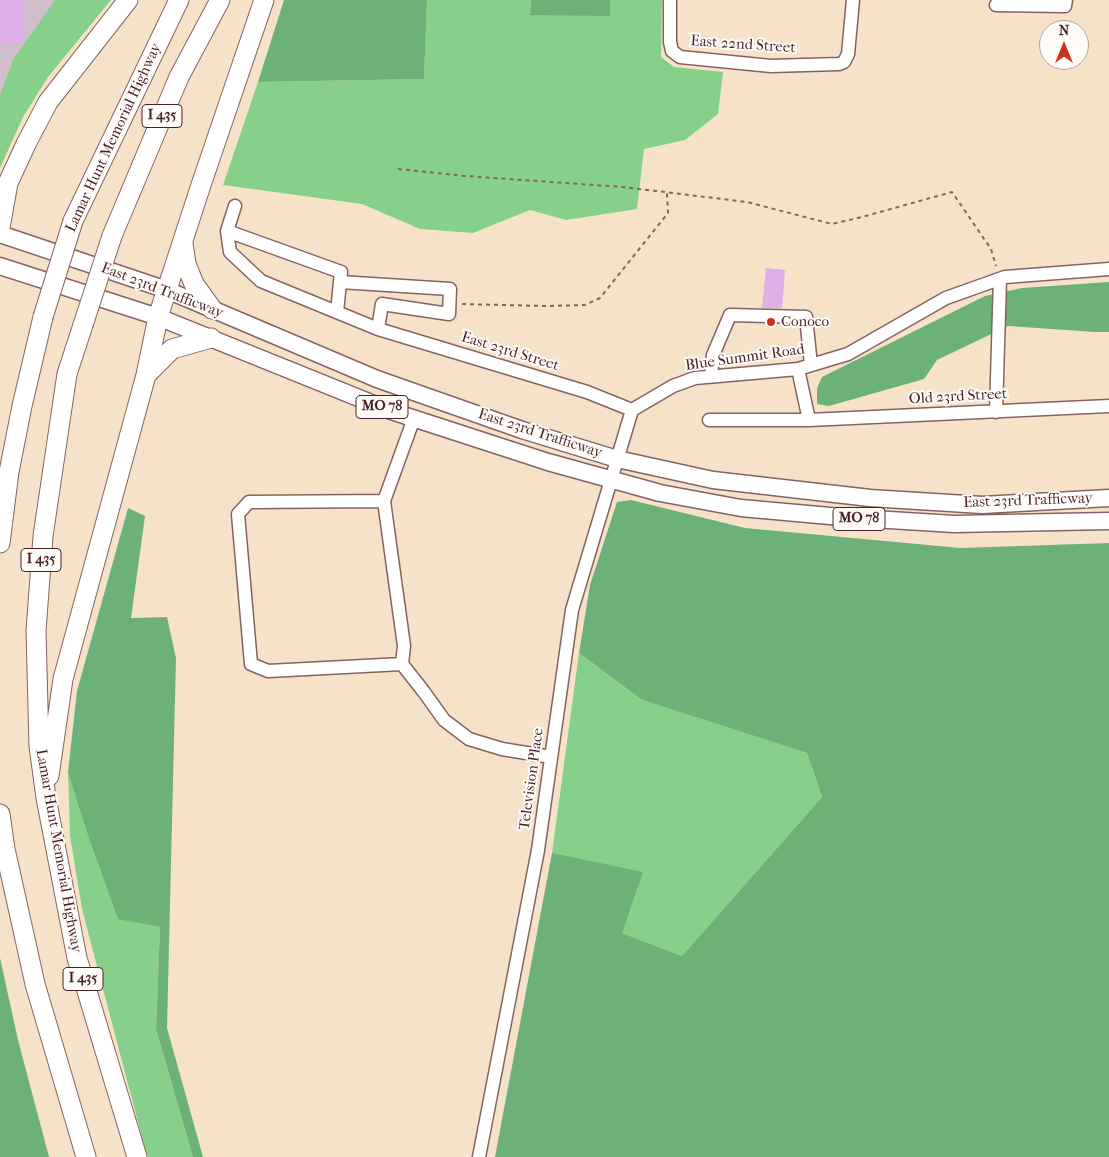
<!DOCTYPE html>
<html>
<head>
<meta charset="utf-8">
<style>
	body { margin:0 }
	#map { position:relative; width:1109px; height:1157px; overflow:hidden; background:#f5e2c8; font-family:"IM FELL French Canon",serif }
	canvas { display:block }
	.north { position:absolute; left:1039px; top:20px; width:50px; height:50px; box-sizing:border-box; background:#fdfcf7; border:1px solid #b5a4a5; border-radius:50%; rotate:0deg; font-size:14px; font-weight:700; line-height:20px; text-align:center; color:#4a1f2b }
	.north::after { content:''; display:block; margin:auto; width:18px; height:22px; background:#c8321e; clip-path:polygon(50% 0,100% 100%,50% 72%,0 100%) }
</style>
</head>
<body>
<div id="map">
<canvas width="1109" height="1157"></canvas>
<div class="north">N</div>
</div>
<script>
const g = document.querySelector('canvas').getContext('2d');
g.lineJoin = 'round';
function paint(path, color) {
  g.fillStyle = color;
  g.fill(path, 'evenodd');
}
function toPath(rows) {
  const path = new Path2D();
  for (const r of rows) {
    path.moveTo(r[0], r[1]);
    for (let i = 2; i < r.length; i += 2) path.lineTo(r[i], r[i + 1]);
  }
  return path;
}
function stroke(path, color, width, dash) {
  g.strokeStyle = color;
  g.lineWidth = width;
  g.lineCap = dash ? 'butt' : 'round';
  g.setLineDash(dash || []);
  g.stroke(path);
}
function write(font, color, halo, rows, align = 'center') {
  g.font = font + ' "IM FELL French Canon",serif';
  g.lineWidth = 4;
  g.setLineDash([]);
  g.textBaseline = 'middle';
  g.strokeStyle = halo;
  g.fillStyle = color;
  for (const [text, x, y, turn = 0] of rows) {
    g.save();
    g.translate(x, y);
    g.rotate((+turn || 0) * Math.PI / 180);
    g.textAlign = isNaN(turn) ? turn : align;
    if (halo) g.strokeText(text, 0, 0);
    g.fillText(text, 0, 0);
    g.restore();
  }
}
const industrial = toPath([
	[0,0,55,0,13,59,0,95]
]);
const green = toPath([
	[55,0,111,0,48,77,23,117,0,168,0,95,13,59],
	[427,0,531,0,530,14,610,15,610,0,662,0,661,57,674,67,723,72,718,114,685,140,644,149,637,209,566,220,530,210,473,233,420,229,362,204,223,185,258,82,424,79],
	[579,653,642,700,807,753,822,797,682,956,622,933,552,853],
	[68,772,118,918,160,927,156,1029,193,1157,148,1157,144,1145,82,909,70,836]
]);
const forest = toPath([
	[284,0,427,0,424,79,258,82],
	[531,0,610,0,610,16,530,15],
	[1109,282,1109,332,1095,332,1008,326,937,360,924,379,829,406,817,404,817,388,822,377,985,296,1022,288],
	[631,500,745,528,960,548,1109,543,1109,1157,495,1157,552,853,643,872,622,933,682,956,822,797,807,753,642,700,579,653,590,585,617,502],
	[128,508,145,516,131,618,167,617,176,658,167,1028,203,1157,193,1157,156,1029,160,927,118,919,88,835,68,772,77,691],
	[0,958,18,1040,49,1157,0,1157]
]);
const building = toPath([
	[0,0,24,0,23,44,0,43],
	[766,268,785,270,782,308,762,308]
]);
const path = toPath([
	[398,169,465,176,623,187,747,202,832,224,862,217,952,192,991,249,996,266],
	[462,304,545,306,585,305,600,298,668,213,667,193]
]);
const minor = toPath([
	[670,0,670,42,672,51,680,57,771,66,839,64,844,62,848,54,853,0],
	[996,5,1065,6,1066,0],
	[235,206,227,231,230,252,261,281,378,329,587,392,632,410],
	[227,231,341,272,337,312],
	[340,282,450,289,449,314,382,304,378,329],
	[798,369,809,420],
	[711,376,713,355,730,315,806,317,811,365],
	[632,410,673,386,695,378,798,369,848,354,946,298,1005,277,1109,269],
	[996,412,1000,279],
	[709,420,809,420,1109,406],
	[384,501,404,646,402,664,268,671,251,664,238,514,249,502,384,501,414,418],
	[402,664,424,692,444,720,469,739,502,749,551,757],
	[479,1157,538,850,572,610,632,410]
]);
const major = toPath([
	[0,234,167,290,377,379,522,430,617,459,713,480,870,498,982,505,1109,498],
	[0,266,158,317,391,411,548,462,660,493,741,508,841,517,954,524,1109,521]
]);
const highway = toPath([
	[73,221,179,0],
	[0,228,8,183,26,144,48,102,128,0],
	[112,236,179,77,220,0],
	[183,243,186,264,194,284,212,309],
	[83,325,67,374,43,536,36,631,39,746,46,798,77,958,137,1157],
	[146,375,172,349,211,338],
	[0,543,9,472,22,406,43,317],
	[49,776,63,679,146,375,158,317,201,185,264,0],
	[0,814,5,849,35,984,86,1157]
]);
const highwayBridge = toPath([
	[43,317,73,221],
	[83,325,112,236]
]);
const markers = [
	[771,322,5,"#c8321e"]
];
const shields = [
	[162,116,40],
	[382,407,52],
	[859,519,52],
	[41,560,40],
	[83,979,40]
];
const shieldNames = [
	["I 435",162,116],
	["MO 78",382,407],
	["MO 78",859,519],
	["I 435",41,560],
	["I 435",83,979]
];
const streetNames = [
	["East 22nd Street",743,45,4],
	["Lamar Hunt Memorial Highway",114,138,-65],
	["East 23rd Trafficway",162,291,21],
	["East 23rd Street",510,352,17],
	["Blue Summit Road",745,358,-8],
	["Old 23rd Street",958,397,-3],
	["East 23rd Trafficway",540,434,18],
	["East 23rd Trafficway",1028,501,-2],
	["Television Place",532,779,-82],
	["Lamar Hunt Memorial Highway",58,851,80]
];
const poiNames = [
	["Conoco",781,322]
];
paint(industrial, '#d1bdcc');
paint(green, '#86d08c');
paint(forest, '#6cb278');
paint(building, '#deb0e7');
stroke(minor, '#866362', 15);
stroke(major, '#866362', 19);
stroke(highway, '#866362', 21);
stroke(path, '#866362', 2, [4, 4]);
stroke(minor, '#fff', 12);
stroke(major, '#fff', 16);
stroke(highway, '#fff', 19);
stroke(highwayBridge, '#866362', 21, []);
stroke(highwayBridge, '#fff', 19);
for (const [x, y, r, color] of markers) {
  const dot = new Path2D();
  dot.arc(x, y, r, 0, 2 * Math.PI);
  g.fillStyle = color;
  g.fill(dot);
  stroke(dot, '#fdfcf7', 2);
}
for (const [x, y, w] of shields) {
  const box = new Path2D();
  box.roundRect(x - w / 2, y - 11.5, w, 23, 4);
  g.fillStyle = '#fdfcf7';
  g.fill(box);
  stroke(box, '#4a1f2b', 1);
}
write('bold 14px', '#4a1f2b', null, shieldNames);
write('15px', '#4a1f2b', '#fdfcf7', streetNames);
write('15px', '#4a1f2b', '#fdfcf7', poiNames, 'left');
</script>
</body>
</html>
